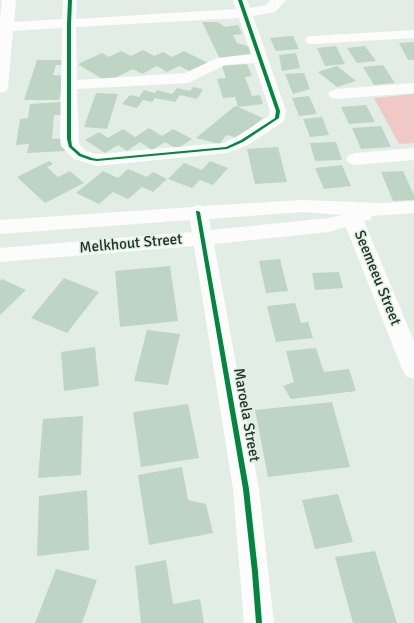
<!DOCTYPE html>
<html>
<head>
<meta charset="utf-8">
<style>
	body { margin:0 }
	canvas { display:block; background:#e2eee5 }
</style>
</head>
<body>
<canvas width="414" height="623"></canvas>
<script>
const g = document.querySelector('canvas').getContext('2d');
g.lineJoin = 'round';
function paint(path, color) {
  g.fillStyle = color;
  g.fill(path, 'evenodd');
}
function toPath(rows) {
  const path = new Path2D();
  for (const r of rows) {
    path.moveTo(r[0], r[1]);
    for (let i = 2; i < r.length; i += 2) path.lineTo(r[i], r[i + 1]);
  }
  return path;
}
function write(font, color, halo, rows, align = 'center') {
  g.font = font + ' Signika,sans-serif';
  g.lineWidth = 3;
  g.setLineDash([]);
  g.textBaseline = 'middle';
  g.strokeStyle = halo;
  g.fillStyle = color;
  for (const [text, x, y, turn = 0] of rows) {
    g.save();
    g.translate(x, y);
    g.rotate((+turn || 0) * Math.PI / 180);
    g.textAlign = isNaN(turn) ? turn : align;
    if (halo) g.strokeText(text, 0, 0);
    g.fillText(text, 0, 0);
    g.restore();
  }
}
const green = toPath([
	[414,94,414,143,399,144,374,98]
]);
const building = toPath([
	[202,22,218,22,225,27,238,25,242,34,233,35,237,43,251,47,251,55,220,59],
	[293,36,299,49,276,51,270,38],
	[414,42,414,60,408,60,399,43],
	[336,46,345,64,325,66,317,48],
	[365,46,376,61,357,63,347,48],
	[143,50,154,56,163,52,172,57,184,51,210,64,193,73,179,66,167,72,157,66,142,74,133,69,107,82,78,64,102,53,109,57,121,51,131,56],
	[296,53,300,68,282,71,279,55],
	[37,60,63,60,62,65,56,65,53,75,66,76,59,100,24,100],
	[247,64,252,76,245,77,252,96,260,95,263,104,238,107,263,118,239,138,226,135,220,144,196,138,235,106,238,107,235,97,223,98,217,79,226,78,222,66],
	[383,65,395,83,374,85,363,67],
	[337,66,356,81,337,87,318,72],
	[304,73,310,89,293,94,285,74],
	[193,87,203,89,197,99,180,95,175,102,155,98,152,102,143,100,137,108,122,104,130,95,139,97,144,90,155,93,157,90,172,94,177,88,190,91],
	[96,93,118,94,107,129,84,127],
	[309,96,317,114,299,116,292,98],
	[62,102,61,115,54,115,52,139,66,138,65,151,27,153,29,144,16,145,20,119,28,118,30,104],
	[366,105,375,122,349,124,341,107],
	[322,117,329,135,310,137,303,119],
	[381,126,391,147,361,149,352,128],
	[149,128,162,136,173,129,192,139,177,149,165,142,152,150,140,142,127,151,118,145,105,153,85,140,99,132,108,138,123,129,135,137],
	[336,142,342,160,315,161,310,143],
	[278,147,287,182,255,184,247,149],
	[49,161,53,164,47,167,58,177,70,171,84,183,45,203,17,177],
	[210,161,228,168,213,185,200,180,192,188,168,179,184,163,202,170],
	[342,165,351,186,324,189,315,168],
	[128,169,147,177,153,172,167,179,153,192,142,187,128,199,113,192,99,204,76,193,103,171,118,178],
	[403,171,414,195,414,200,393,201,381,172],
	[280,259,288,291,266,293,259,261],
	[170,266,178,321,120,327,115,271],
	[339,272,343,288,315,290,312,273],
	[64,278,99,292,67,333,31,318],
	[2,279,26,290,0,315,0,281],
	[295,303,301,323,308,322,313,338,276,342,267,306],
	[147,330,180,334,168,385,134,381],
	[95,347,99,386,64,391,61,352],
	[316,348,324,372,349,369,356,391,291,399,283,386,294,382,286,351],
	[332,402,350,467,268,477,255,410],
	[188,404,199,458,141,467,133,412],
	[83,416,81,475,38,478,43,419],
	[182,467,188,500,206,504,213,533,149,545,138,475],
	[87,490,89,550,37,556,39,496],
	[338,494,353,542,315,549,302,500],
	[375,551,397,623,353,623,335,557],
	[166,560,173,604,200,599,204,623,141,623,135,566],
	[56,569,97,580,82,623,35,623]
]);
const minor = toPath([
	[2,0,16,0,14,22,62,19,63,0,77,0,76,19,236,9,233,0,247,0,250,8,266,5,271,0,286,0,275,12,253,16,286,111,285,118,283,122,248,145,227,153,97,166,74,159,61,146,60,139,62,28,13,31,8,88,6,91,0,93,0,18,2,0],
	[239,18,251,54,217,58,185,73,77,80,76,27,239,18],
	[254,63,270,111,269,116,236,137,224,143,97,154,86,151,79,144,77,89,188,83,225,65,254,63],
	[414,30,414,38,312,44,307,43,305,40,307,37,312,36,414,30],
	[414,83,414,93,336,99,330,97,328,94,330,91,336,89,414,83],
	[414,148,414,160,355,165,349,163,346,159,349,155,355,153,414,148],
	[303,200,380,203,414,201,414,213,372,216,370,220,364,221,414,341,414,379,406,376,402,369,346,227,329,232,214,244,259,489,274,623,244,623,233,489,194,246,0,262,0,248,192,232,190,220,0,234,0,220,192,207,198,205,202,206,303,200],
	[303,212,342,215,329,218,211,230,209,219,303,212]
]);
const cycleway = toPath([
	[68,0,72,0,71,24,71,139,72,146,81,154,92,158,97,159,226,147,241,140,275,118,276,111,238,0,242,0,280,111,279,118,243,142,227,149,97,161,90,160,79,156,69,147,67,139,67,24,68,0],
	[196,211,198,211,200,212,249,489,258,572,262,623,256,623,252,572,243,489,196,212,196,211]
]);
const streetNames = [
	["Melkhout Street",131,244,-5],
	["Seemeeu Street",377,278,68],
	["Maroela Street",246,415,80]
];
paint(green, '#f0c9c7');
paint(building, '#bed4c4');
paint(minor, '#fbfcfb');
paint(cycleway, '#00873e');
write('15px', '#252c26', '#def2e2', streetNames);
</script>
</body>
</html>
